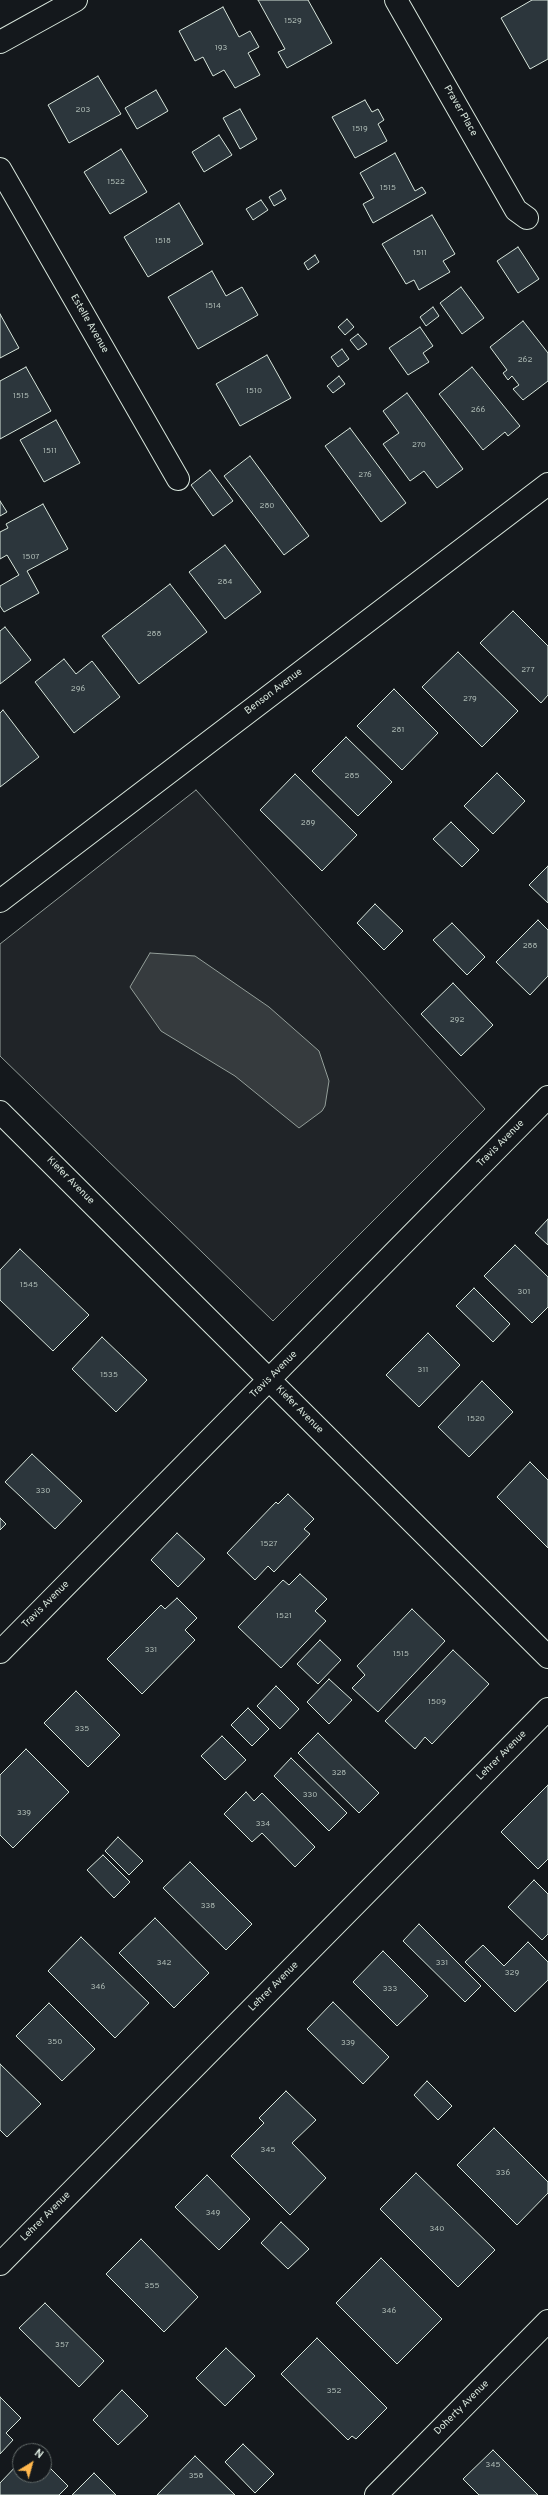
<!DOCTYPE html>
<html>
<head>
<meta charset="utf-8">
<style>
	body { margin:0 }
	#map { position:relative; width:548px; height:2495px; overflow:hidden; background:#14181c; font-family:Overpass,sans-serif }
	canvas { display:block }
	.north { position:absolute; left:12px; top:2443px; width:40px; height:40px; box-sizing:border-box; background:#14181c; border:1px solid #626a69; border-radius:50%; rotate:37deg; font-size:11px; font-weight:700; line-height:16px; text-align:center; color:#d8e6dc }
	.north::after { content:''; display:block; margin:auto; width:14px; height:18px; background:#ffb74d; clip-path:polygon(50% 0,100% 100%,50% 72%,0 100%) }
</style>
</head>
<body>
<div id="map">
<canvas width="548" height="2495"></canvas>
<div class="north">N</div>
</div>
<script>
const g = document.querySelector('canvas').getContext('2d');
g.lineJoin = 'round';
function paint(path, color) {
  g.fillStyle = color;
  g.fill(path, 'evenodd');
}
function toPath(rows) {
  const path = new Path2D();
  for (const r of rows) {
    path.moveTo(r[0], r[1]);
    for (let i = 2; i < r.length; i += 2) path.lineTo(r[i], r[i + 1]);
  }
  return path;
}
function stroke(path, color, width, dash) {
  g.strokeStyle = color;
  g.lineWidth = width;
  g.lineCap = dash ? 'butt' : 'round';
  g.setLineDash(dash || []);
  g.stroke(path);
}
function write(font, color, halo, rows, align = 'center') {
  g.font = font + ' Overpass,sans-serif';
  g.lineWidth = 3;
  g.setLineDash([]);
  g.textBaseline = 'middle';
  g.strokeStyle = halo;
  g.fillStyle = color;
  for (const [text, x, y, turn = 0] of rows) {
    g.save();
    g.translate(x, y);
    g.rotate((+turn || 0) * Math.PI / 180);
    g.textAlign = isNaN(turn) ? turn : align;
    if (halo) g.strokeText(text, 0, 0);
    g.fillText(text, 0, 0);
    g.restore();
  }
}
const green = toPath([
	[196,790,485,1109,273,1321,0,1056,0,944,196,790]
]);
const water = toPath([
	[150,953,195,956,269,1007,319,1051,329,1081,325,1106,322,1111,299,1128,235,1076,161,1031,130,987,150,953]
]);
const building = toPath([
	[258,0,308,0,332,43,287,68,278,52,285,49,258,0],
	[532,0,548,0,548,59,530,69,501,18,532,0],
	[223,7,239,37,250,31,259,47,248,53,260,75,235,88,224,70,213,76,203,57,195,61,179,31,223,7],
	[98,76,121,114,69,143,48,105,98,76],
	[156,90,168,111,137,129,125,108,156,90],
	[365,100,372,112,378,109,384,120,378,124,387,141,355,158,332,117,365,100],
	[240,109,257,139,240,149,223,118,240,109],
	[219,135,232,155,204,172,192,152,219,135],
	[121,149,147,192,110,214,84,172,121,149],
	[395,153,415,191,422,187,426,193,373,223,363,204,374,198,360,173,395,153],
	[281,190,286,199,274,206,269,197,281,190],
	[261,200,268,210,253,220,246,209,261,200],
	[179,203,203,244,148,277,124,237,179,203],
	[432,215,455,254,443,261,450,272,419,290,414,280,406,284,382,244,432,215],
	[518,247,539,279,518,293,497,261,518,247],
	[315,255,319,262,308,270,304,263,315,255],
	[212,271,226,296,242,287,258,315,198,349,168,297,212,271],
	[461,287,484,318,462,334,440,303,461,287],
	[433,307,439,316,426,326,420,317,433,307],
	[0,314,19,348,0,358,0,314],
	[347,319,354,327,345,335,338,327,347,319],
	[523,321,548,353,548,381,523,400,513,389,519,385,512,376,508,380,503,373,507,370,490,347,523,321],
	[420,327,433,346,423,353,429,362,408,375,389,348,420,327],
	[358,334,367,344,358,350,350,340,358,334],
	[342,349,349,359,338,367,331,357,342,349],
	[267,355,291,398,240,426,216,384,267,355],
	[26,367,51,411,0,439,0,381,26,367],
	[472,367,520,426,508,436,505,432,483,450,439,394,472,367],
	[339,376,345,384,333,393,327,386,339,376],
	[407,393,463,469,437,488,424,471,410,481,383,444,399,433,383,411,407,393],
	[56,420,80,463,44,482,20,440,56,420],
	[350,428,406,503,381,522,325,446,350,428],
	[250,456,309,536,284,555,224,476,250,456],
	[210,470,233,501,213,516,191,485,210,470],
	[0,501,7,512,0,516,0,501],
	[43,504,68,549,27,571,39,593,4,612,0,606,0,586,19,575,7,555,0,559,0,532,8,528,6,524,43,504],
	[225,545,261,592,225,619,189,572,225,545],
	[170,584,207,632,139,684,102,636,170,584],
	[513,611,548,646,548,695,541,703,480,643,513,611],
	[5,627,31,660,0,684,0,631,5,627],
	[458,652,518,711,482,747,422,687,458,652],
	[64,659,76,674,92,661,120,697,74,733,35,682,64,659],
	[394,689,438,733,402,770,357,726,394,689],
	[3,710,39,757,0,787,0,713,3,710],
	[346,737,392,782,358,816,312,771,346,737],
	[497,773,525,801,493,834,464,806,497,773],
	[295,774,357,835,322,871,260,810,295,774],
	[451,822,479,850,462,867,433,839,451,822],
	[548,866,548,903,529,885,548,866],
	[375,904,403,931,384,950,357,923,375,904],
	[538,920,548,930,548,976,530,995,496,962,538,920],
	[452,923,485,957,467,975,433,940,452,923],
	[453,983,493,1025,461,1056,421,1014,453,983],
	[548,1219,548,1245,535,1233,548,1219],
	[515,1245,548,1277,548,1307,532,1323,484,1276,515,1245],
	[20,1249,89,1315,53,1351,0,1300,0,1270,20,1249],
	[474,1288,510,1324,493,1342,456,1306,474,1288],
	[428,1333,460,1365,419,1407,386,1375,428,1333],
	[102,1337,147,1380,116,1412,72,1369,102,1337],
	[482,1381,513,1412,469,1457,438,1427,482,1381],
	[32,1454,82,1501,55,1529,5,1482,32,1454],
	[530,1462,548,1480,548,1548,497,1497,530,1462],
	[288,1494,314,1519,304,1529,310,1534,274,1572,268,1566,255,1580,227,1553,276,1502,278,1504,288,1494],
	[0,1518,6,1524,0,1530,0,1518],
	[177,1533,205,1559,178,1587,151,1560,177,1533],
	[300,1574,327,1599,315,1611,326,1621,281,1668,238,1627,283,1580,289,1585,300,1574],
	[177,1598,197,1618,185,1630,195,1640,142,1694,107,1659,161,1605,165,1609,177,1598],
	[412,1609,445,1641,378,1712,352,1688,365,1675,357,1666,412,1609],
	[320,1640,341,1660,318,1684,297,1664,320,1640],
	[453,1650,489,1684,432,1744,425,1737,415,1749,385,1721,453,1650],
	[329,1679,352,1700,329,1724,307,1702,329,1679],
	[276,1686,299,1709,280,1729,257,1706,276,1686],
	[76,1691,120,1735,88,1767,44,1723,76,1691],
	[248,1708,269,1729,252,1746,231,1725,248,1708],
	[318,1733,379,1793,359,1813,298,1753,318,1733],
	[222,1736,246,1760,225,1780,201,1756,222,1736],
	[26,1749,69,1792,13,1848,0,1835,0,1775,26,1749],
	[291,1758,347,1813,329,1831,274,1776,291,1758],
	[548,1785,548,1859,538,1869,501,1832,548,1785],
	[246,1792,254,1801,262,1793,315,1847,295,1867,262,1833,252,1842,224,1814,246,1792],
	[118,1837,143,1861,129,1875,105,1851,118,1837],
	[103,1855,130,1882,114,1898,87,1870,103,1855],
	[190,1862,252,1924,226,1950,163,1888,190,1862],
	[534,1880,548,1894,548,1934,542,1940,508,1907,534,1880],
	[155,1918,209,1973,174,2008,119,1953,155,1918],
	[419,1924,481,1986,465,2002,403,1941,419,1924],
	[81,1937,149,2003,115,2038,48,1971,81,1937],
	[528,1942,548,1962,548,1980,515,2012,465,1962,483,1945,504,1966,528,1942],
	[383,1951,428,1996,397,2026,353,1982,383,1951],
	[333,2002,389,2057,363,2084,307,2029,333,2002],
	[49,2003,95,2049,62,2081,16,2036,49,2003],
	[0,2064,41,2104,7,2137,0,2130,0,2064],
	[427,2081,452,2106,438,2120,414,2095,427,2081],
	[286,2091,316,2120,292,2143,326,2178,290,2215,231,2156,264,2123,259,2118,286,2091],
	[494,2128,548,2182,548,2193,517,2225,457,2165,494,2128],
	[416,2173,495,2250,458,2287,380,2209,416,2173],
	[207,2175,250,2219,219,2250,175,2207,207,2175],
	[281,2222,309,2249,288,2269,261,2243,281,2222],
	[141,2239,198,2297,164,2332,106,2274,141,2239],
	[381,2258,442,2319,397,2364,336,2303,381,2258],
	[45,2303,104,2361,79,2387,19,2328,45,2303],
	[317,2338,387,2408,356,2439,352,2436,348,2440,281,2374,317,2338],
	[226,2348,255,2376,225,2406,196,2378,226,2348],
	[122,2390,148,2416,118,2445,93,2420,122,2390],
	[0,2397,21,2418,6,2433,13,2440,0,2454,0,2397],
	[243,2444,274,2474,255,2493,225,2462,243,2444],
	[493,2450,538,2495,479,2495,463,2479,493,2450],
	[195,2456,235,2495,157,2495,195,2456],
	[20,2462,20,2475,44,2475,44,2462,68,2486,59,2495,0,2495,0,2483,20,2462],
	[94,2473,116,2495,72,2495,94,2473]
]);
const minor = toPath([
	[396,0,516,210,527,218],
	[0,42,76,0],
	[0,169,178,479],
	[0,901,548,484],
	[0,1112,548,1657],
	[0,1652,548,1097],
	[0,2264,548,1709],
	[376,2495,548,2321]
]);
const numberNames = [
	["1529",293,21],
	["193",221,48],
	["203",83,110],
	["1519",360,129],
	["1522",116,182],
	["1515",388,188],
	["1518",163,241],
	["1511",420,253],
	["1514",213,306],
	["262",525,360],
	["1510",254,391],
	["1515",21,396],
	["266",478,410],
	["270",419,445],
	["1511",50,451],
	["276",365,475],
	["280",267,506],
	["1507",31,557],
	["284",225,582],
	["288",154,634],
	["277",528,670],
	["296",78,689],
	["279",470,699],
	["281",398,730],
	["285",352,776],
	["289",308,823],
	["288",530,946],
	["292",457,1020],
	["1545",29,1285],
	["301",524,1292],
	["311",423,1370],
	["1535",109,1375],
	["1520",476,1419],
	["330",43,1491],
	["1527",269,1544],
	["1521",284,1616],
	["331",151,1650],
	["1515",401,1654],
	["1509",437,1702],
	["335",82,1729],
	["328",339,1773],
	["330",310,1795],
	["339",24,1813],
	["334",263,1824],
	["338",208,1906],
	["342",164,1963],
	["331",442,1963],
	["329",512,1973],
	["346",98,1987],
	["333",390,1989],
	["350",55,2042],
	["339",348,2043],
	["345",268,2150],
	["336",503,2173],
	["349",213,2213],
	["340",437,2229],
	["355",152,2286],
	["346",389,2311],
	["357",62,2345],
	["352",334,2391],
	["345",493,2465],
	["358",196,2476]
];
const streetNames = [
	["Praver Place",460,111,60],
	["Estelle Avenue",89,324,60],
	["Benson Avenue",274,692,-37],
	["Travis Avenue",501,1144,-45],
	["Kiefer Avenue",70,1181,45],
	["Travis Avenue",274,1375,-45],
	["Kiefer Avenue",299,1410,45],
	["Travis Avenue",46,1605,-45],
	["Lehrer Avenue",502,1756,-45],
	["Lehrer Avenue",274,1987,-45],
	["Lehrer Avenue",46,2217,-45],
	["Doherty Avenue",462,2408,-45]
];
paint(green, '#202428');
stroke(green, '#939e99', 1);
paint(water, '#363b3e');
stroke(water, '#939e99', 1);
paint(building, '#2c363c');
stroke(building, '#d8e6dc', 1);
stroke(minor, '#d8e6dc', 24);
stroke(minor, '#14181c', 22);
write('8px', '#adbab4', null, numberNames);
write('10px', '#d8e6dc', '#14181c', streetNames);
</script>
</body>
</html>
